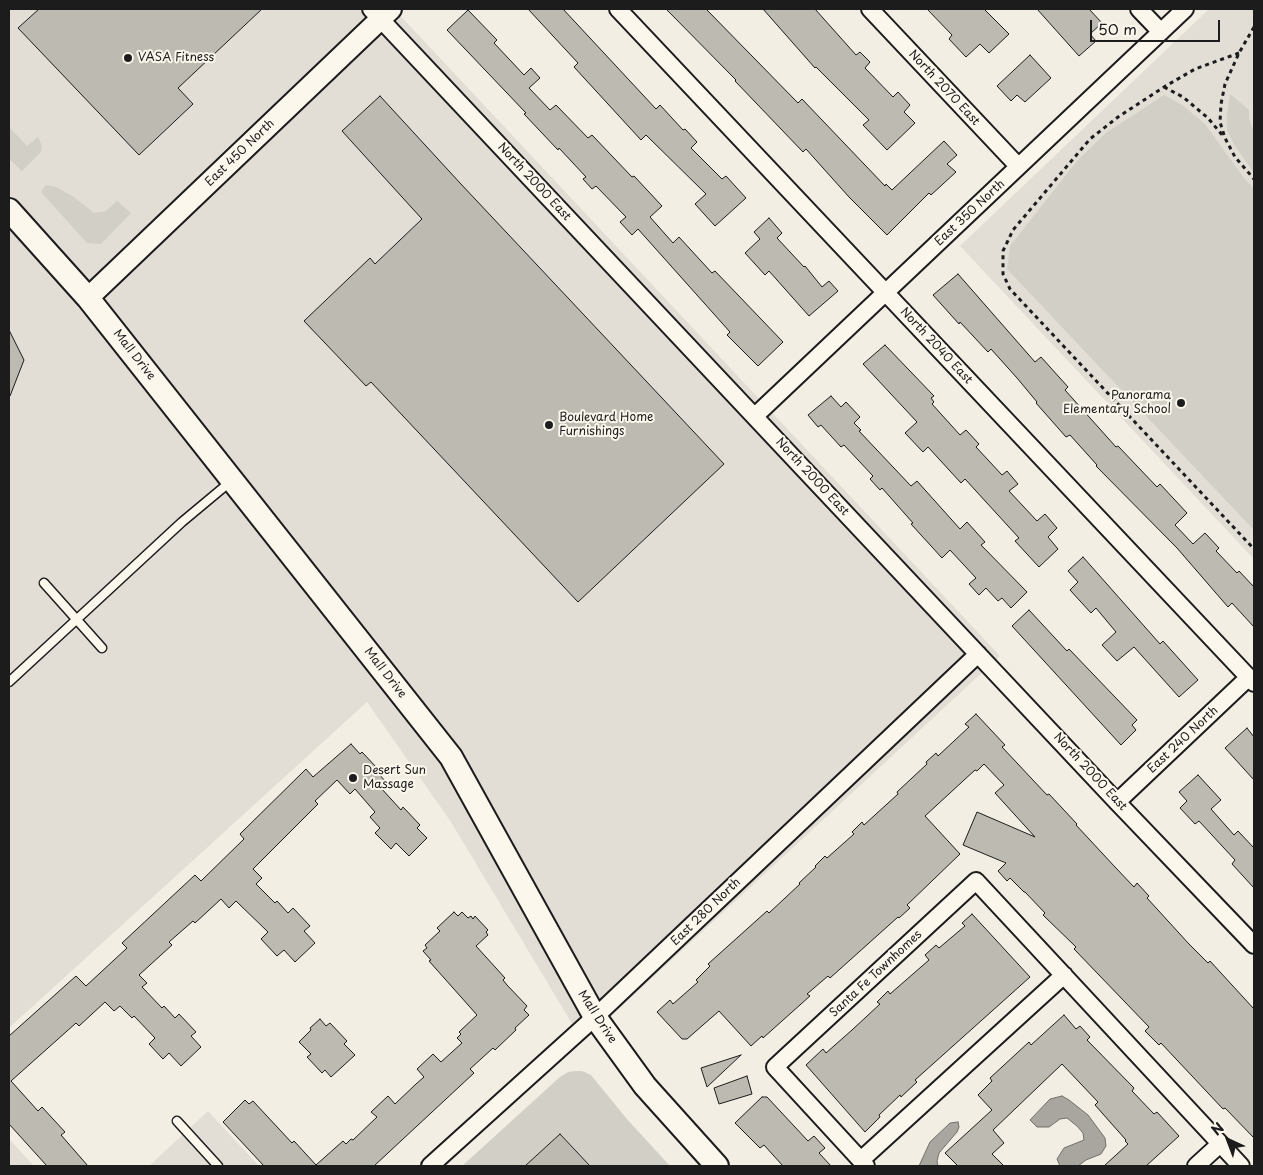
<!DOCTYPE html>
<html>
<head>
<meta charset="utf-8">
<style>
	body { margin:0 }
	#map { position:relative; width:1263px; height:1175px; overflow:hidden; background:#f2eee4; font-family:"Playpen Sans",sans-serif }
	canvas { display:block }
	.frame { position:absolute; inset:0; border:10px solid #1c1c1c; pointer-events:none }
	.north { position:absolute; left:1203px; top:1115px; width:50px; height:50px; -webkit-text-stroke:4px #fbf7ec; paint-order:stroke; rotate:317deg; font-size:14px; font-weight:700; line-height:20px; text-align:center; color:#1c1c1c }
	.north::after { content:''; display:block; margin:auto; width:18px; height:22px; background:#1c1c1c; clip-path:polygon(50% 0,100% 100%,50% 72%,0 100%) }
	.scale { position:absolute; left:1090px; top:20px; width:130px; height:22px; box-sizing:border-box; border:2px solid #1c1c1c; border-top:0; padding-left:6px; font-size:15px; line-height:18px; white-space:nowrap; color:#1c1c1c; -webkit-text-stroke:4px #fbf7ec; paint-order:stroke }
</style>
</head>
<body>
<div id="map">
<canvas width="1263" height="1175"></canvas>
<div class="frame"></div>
<div class="north">N</div>
<div class="scale">50 m</div>
</div>
<script>
const g = document.querySelector('canvas').getContext('2d');
g.lineJoin = 'round';
function paint(path, color) {
  g.fillStyle = color;
  g.fill(path, 'evenodd');
}
function toPath(rows) {
  const path = new Path2D();
  for (const r of rows) {
    path.moveTo(r[0], r[1]);
    for (let i = 2; i < r.length; i += 2) path.lineTo(r[i], r[i + 1]);
  }
  return path;
}
function stroke(path, color, width, dash) {
  g.strokeStyle = color;
  g.lineWidth = width;
  g.lineCap = dash ? 'butt' : 'round';
  g.setLineDash(dash || []);
  g.stroke(path);
}
function write(font, color, halo, rows, align = 'center') {
  g.font = font + ' "Playpen Sans",sans-serif';
  g.lineWidth = 4;
  g.setLineDash([]);
  g.textBaseline = 'middle';
  g.strokeStyle = halo;
  g.fillStyle = color;
  for (const [text, x, y, turn = 0] of rows) {
    g.save();
    g.translate(x, y);
    g.rotate((+turn || 0) * Math.PI / 180);
    g.textAlign = isNaN(turn) ? turn : align;
    if (halo) g.strokeText(text, 0, 0);
    g.fillText(text, 0, 0);
    g.restore();
  }
}
const built = toPath([
	[9,9,394,9,1000,656,583,1042,451,822,367,702,9,1028],
	[1209,9,1254,9,1254,559,960,246],
	[208,1111,259,1166,149,1166],
	[9,1139,34,1166,9,1166]
]);
const green = toPath([
	[1230,94,1249,110,1249,119,1254,132,1254,173,1235,146,1227,130,1227,114],
	[1164,95,1182,105,1205,124,1244,178,1254,189,1254,530,1007,269,1010,246,1077,161,1106,133],
	[9,127,27,146,38,137,42,146,41,152,22,171,9,159],
	[46,185,56,187,74,197,94,213,106,211,117,201,131,213,101,244,87,243,41,192],
	[575,1071,582,1071,591,1075,626,1118,669,1165,590,1166,560,1134,525,1166,462,1166,560,1077,568,1072]
]);
const water = toPath([
	[1062,1096,1069,1100,1088,1115,1105,1138,1106,1146,1101,1154,1086,1160,1078,1166,1060,1166,1057,1159,1064,1148,1084,1140,1083,1133,1077,1126,1067,1118,1060,1119,1049,1127,1037,1127,1030,1120,1050,1099,1062,1096],
	[958,1122,959,1127,957,1132,939,1153,937,1161,938,1166,919,1166,930,1142,950,1123,958,1122]
]);
const building = toPath([
	[39,9,262,9,178,88,193,104,139,155,18,28,39,9],
	[528,9,563,9,656,109,660,105,683,130,685,129,697,142,691,148,722,179,726,176,746,198,715,226,695,204,706,194,646,135,641,140,574,67,578,63,528,9],
	[666,9,706,9,798,103,802,99,885,186,886,184,892,190,944,141,957,155,947,164,956,172,931,195,929,193,887,235,849,197,806,149,803,152,735,81,736,80,666,9],
	[763,9,815,9,856,55,860,52,870,62,865,68,893,97,898,92,910,105,904,112,915,123,887,150,863,125,869,120,816,67,815,68,763,9],
	[927,9,984,9,1009,34,989,53,980,44,966,57,949,39,952,35,927,9],
	[1037,9,1089,9,1102,23,1090,34,1096,41,1079,56,1037,9],
	[468,10,497,40,494,43,524,75,531,68,540,78,529,88,550,110,556,105,588,138,592,135,632,177,634,176,662,206,650,217,673,243,679,237,712,273,715,271,783,342,758,366,727,335,730,332,638,229,632,235,620,222,626,217,596,186,592,189,583,179,586,177,559,148,558,150,524,114,526,113,447,30,468,10],
	[1030,55,1051,78,1025,102,1017,95,1011,101,997,86,1030,55],
	[380,96,460,183,724,464,578,602,371,382,366,386,304,321,370,258,375,264,422,219,342,131,380,96],
	[769,218,782,233,777,238,804,267,805,266,822,287,829,281,838,291,809,316,769,271,765,275,745,253,760,239,754,232,769,218],
	[958,274,1035,362,1041,357,1068,387,1065,390,1116,447,1118,446,1157,487,1160,484,1187,513,1175,525,1193,544,1205,533,1219,548,1216,551,1237,573,1239,571,1254,587,1254,627,1232,603,1228,607,1177,548,1096,466,1097,465,1070,435,1066,437,1036,403,1037,402,1017,378,991,349,988,352,960,322,959,324,933,295,958,274],
	[9,330,24,360,10,396,9,396,9,330],
	[885,345,934,396,931,398,934,402,932,404,960,435,966,430,979,444,976,447,1002,475,1007,471,1018,484,1009,491,1037,521,1045,514,1057,528,1048,537,1058,549,1039,567,1015,541,1019,538,965,479,961,483,928,447,923,452,905,433,917,422,863,364,885,345],
	[831,396,841,407,846,402,860,417,854,423,861,430,859,431,911,486,917,481,960,529,967,522,985,542,981,545,1027,592,1011,608,1002,598,998,601,986,588,979,595,969,584,976,578,950,550,942,558,911,524,913,523,882,488,880,490,870,479,873,476,844,445,841,447,821,425,818,427,808,415,831,396],
	[1083,557,1160,644,1163,641,1198,680,1179,697,1134,647,1117,661,1102,645,1116,632,1096,608,1091,613,1070,590,1078,582,1068,571,1083,557],
	[1029,610,1067,651,1069,649,1137,720,1132,725,1136,730,1121,745,1012,626,1029,610],
	[976,714,1005,745,1002,747,1047,795,1049,794,1077,824,1076,825,1115,867,1134,887,1137,883,1149,896,1147,898,1189,944,1208,963,1210,961,1254,1009,1254,1138,1225,1108,1223,1109,1161,1043,1159,1045,1145,1031,1149,1027,1074,949,1076,947,1043,915,1045,913,1025,892,1024,892,1010,878,1007,881,998,871,1006,863,963,845,977,812,1035,837,995,793,1004,785,984,764,977,771,975,770,925,816,960,854,907,905,910,908,899,918,898,917,830,978,828,976,807,994,810,996,763,1038,762,1036,751,1046,719,1011,687,1039,682,1039,657,1012,670,1000,673,1004,698,982,696,980,710,966,708,964,767,911,769,913,800,884,799,883,816,867,815,866,825,856,827,858,854,834,852,832,862,822,864,825,898,794,897,792,927,764,926,762,936,753,938,756,969,727,965,724,976,714],
	[1247,728,1254,737,1254,780,1225,748,1247,728],
	[351,744,360,754,362,752,378,769,376,771,387,783,381,788,401,810,403,807,420,825,417,828,427,838,409,856,396,843,391,849,375,833,380,828,370,817,375,812,355,789,350,794,337,780,315,801,318,804,253,869,262,878,256,884,275,903,277,901,288,913,293,908,310,926,304,931,315,943,295,962,284,950,277,956,261,939,268,932,236,901,229,908,221,899,195,923,193,921,169,942,172,945,139,975,147,983,142,987,162,1008,164,1006,175,1018,179,1014,196,1032,191,1036,201,1047,181,1066,169,1053,163,1059,149,1044,155,1038,134,1016,132,1018,120,1006,114,1011,105,1002,79,1026,76,1023,11,1081,38,1111,42,1107,65,1132,61,1135,88,1166,47,1166,9,1124,9,1036,76,976,86,986,127,948,122,943,195,875,201,881,244,839,240,834,306,769,313,777,351,744],
	[1198,775,1221,800,1211,809,1234,835,1238,831,1254,848,1254,888,1232,864,1235,860,1199,821,1195,824,1180,808,1187,801,1179,792,1198,775],
	[454,912,458,916,462,912,468,918,471,916,473,919,475,916,488,930,486,932,488,935,476,946,505,978,503,980,507,985,527,1006,524,1010,529,1015,515,1028,516,1030,495,1050,493,1048,470,1069,474,1073,374,1166,264,1166,223,1122,245,1100,249,1104,253,1101,292,1143,294,1141,316,1165,343,1141,346,1144,351,1139,353,1140,377,1117,371,1112,388,1096,395,1104,416,1084,424,1077,417,1069,433,1054,441,1062,462,1043,457,1038,461,1034,459,1032,477,1015,429,961,431,960,423,951,427,948,425,945,440,931,437,928,454,912],
	[972,914,1030,977,915,1080,917,1082,901,1097,900,1095,879,1115,880,1117,865,1132,806,1065,823,1049,826,1053,852,1030,880,1004,877,1002,888,991,890,994,929,960,925,955,936,945,939,948,965,926,962,923,972,914],
	[1064,1015,1076,1029,1080,1026,1090,1037,1087,1040,1134,1088,1132,1091,1154,1114,1157,1112,1179,1136,1146,1166,1104,1166,1128,1144,1125,1141,1126,1140,1095,1105,1098,1102,1062,1064,993,1130,1004,1143,992,1154,1004,1166,958,1166,945,1153,992,1110,978,1095,992,1081,990,1078,1029,1042,1031,1045,1064,1015],
	[320,1019,326,1026,330,1023,347,1041,344,1044,355,1055,331,1077,325,1070,322,1073,307,1057,311,1054,299,1042,311,1030,310,1028,320,1019],
	[741,1055,707,1087,701,1068,741,1055],
	[747,1076,752,1094,719,1104,714,1088,747,1076],
	[762,1097,767,1097,808,1141,814,1136,825,1148,819,1153,831,1166,783,1166,764,1145,760,1148,735,1123,762,1097],
	[560,1134,590,1166,525,1166,560,1134]
]);
const path = toPath([
	[1254,27,1239,53,1225,84,1221,104,1220,122,1225,138,1235,157,1254,179],
	[1239,53,1195,69,1164,87,1118,117,1090,139,1013,230,1003,251,1003,274,1010,289,1254,549],
	[1164,87,1183,97,1208,118,1223,136]
]);
const service = toPath([
	[44,583,102,648],
	[9,682,182,522,230,482],
	[177,1121,218,1166]
]);
const minor = toPath([
	[371,9,1117,802,1254,945],
	[618,9,1254,683],
	[870,9,1018,166],
	[1139,9,1161,32],
	[755,416,1185,9],
	[1117,802,1249,677],
	[861,1160,1064,975],
	[430,1166,595,1017,978,654],
	[866,1166,775,1067,976,881,1241,1166],
	[1196,1166,1220,1144]
]);
const tertiary = toPath([
	[88,298,391,9]
]);
const secondary = toPath([
	[9,210,88,298,451,757,595,1017,645,1086,717,1166]
]);
const markers = [
	[128,58,5,"#1c1c1c"],
	[1181,403,5,"#1c1c1c"],
	[549,425,5,"#1c1c1c"],
	[353,778,5,"#1c1c1c"]
];
const poiNames = [
	["VASA Fitness",138,58],
	["Panorama",1171,396,"right"],
	["Elementary School",1171,410,"right"],
	["Boulevard Home",559,418],
	["Furnishings",559,432],
	["Desert Sun",363,771],
	["Massage",363,785]
];
const streetNames = [
	["North 2070 East",944,88,47],
	["East 450 North",240,153,-44],
	["North 2000 East",534,182,47],
	["East 350 North",970,213,-43],
	["North 2040 East",936,346,47],
	["Mall Drive",134,355,52],
	["North 2000 East",812,477,47],
	["Mall Drive",385,673,52],
	["East 240 North",1183,740,-43],
	["North 2000 East",1090,772,47],
	["East 280 North",706,912,-44],
	["Santa Fe Townhomes",876,974,-43],
	["Mall Drive",597,1017,57]
];
paint(built, '#e2ded5');
paint(green, '#d2cfc6');
paint(water, '#a9a6a0');
stroke(water, '#716f6b', 1);
paint(building, '#bdbab1');
stroke(building, '#1c1c1c', 1);
stroke(service, '#1c1c1c', 11);
stroke(minor, '#1c1c1c', 20);
stroke(tertiary, '#1c1c1c', 24);
stroke(secondary, '#1c1c1c', 26);
stroke(path, '#1c1c1c', 3, [4, 4]);
stroke(service, '#fbf7ec', 8);
stroke(minor, '#fbf7ec', 16);
stroke(tertiary, '#fbf7ec', 20);
stroke(secondary, '#fbf7ec', 22);
for (const [x, y, r, color] of markers) {
  const dot = new Path2D();
  dot.arc(x, y, r, 0, 2 * Math.PI);
  g.fillStyle = color;
  g.fill(dot);
  stroke(dot, '#fbf7ec', 2);
}
write('12px', '#1c1c1c', '#fbf7ec', poiNames, 'left');
write('12px', '#1c1c1c', '#fbf7ec', streetNames);
</script>
</body>
</html>
